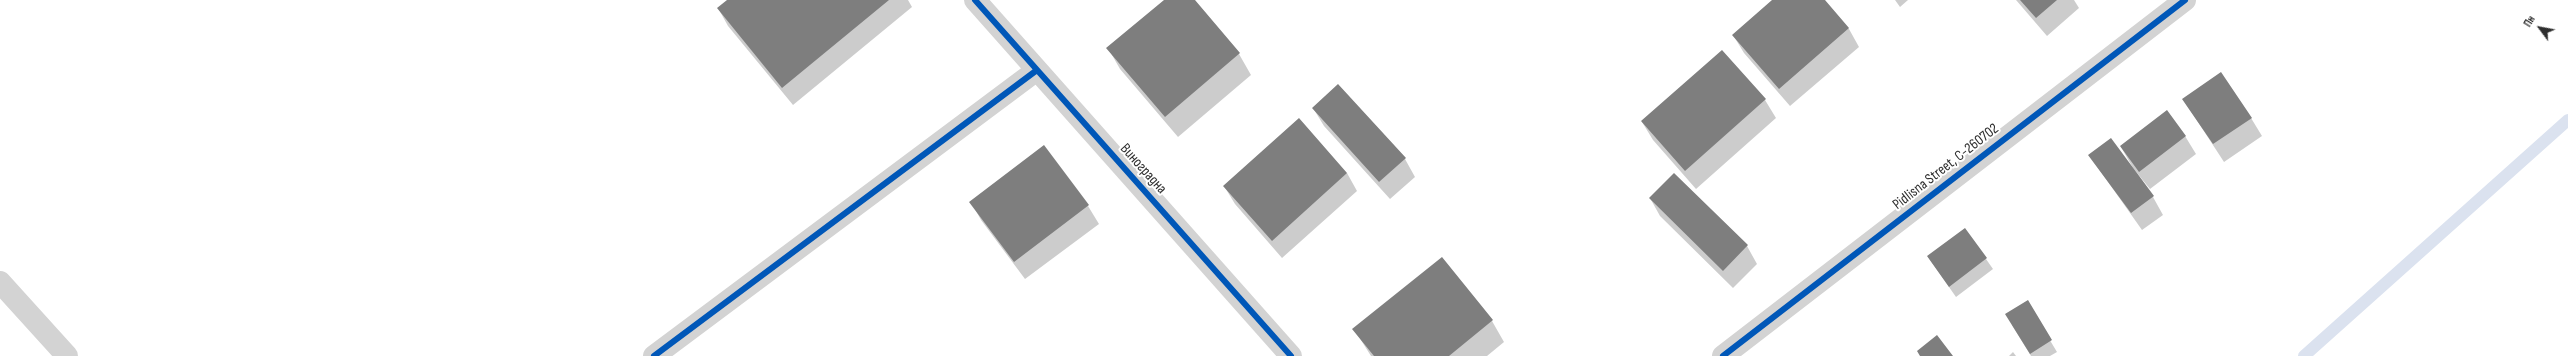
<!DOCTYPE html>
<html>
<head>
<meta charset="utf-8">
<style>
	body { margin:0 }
	#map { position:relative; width:2568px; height:356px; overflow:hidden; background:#fff; font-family:"Sofia Sans Condensed",sans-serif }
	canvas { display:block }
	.north { position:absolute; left:2520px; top:8px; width:40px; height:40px; -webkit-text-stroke:3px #fff; paint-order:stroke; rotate:302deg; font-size:11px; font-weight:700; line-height:16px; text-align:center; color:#2e2e2e }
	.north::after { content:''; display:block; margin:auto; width:14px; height:18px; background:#2e2e2e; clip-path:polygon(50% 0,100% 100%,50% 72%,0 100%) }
</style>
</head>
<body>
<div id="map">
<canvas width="2568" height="356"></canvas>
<div class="north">Пн</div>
</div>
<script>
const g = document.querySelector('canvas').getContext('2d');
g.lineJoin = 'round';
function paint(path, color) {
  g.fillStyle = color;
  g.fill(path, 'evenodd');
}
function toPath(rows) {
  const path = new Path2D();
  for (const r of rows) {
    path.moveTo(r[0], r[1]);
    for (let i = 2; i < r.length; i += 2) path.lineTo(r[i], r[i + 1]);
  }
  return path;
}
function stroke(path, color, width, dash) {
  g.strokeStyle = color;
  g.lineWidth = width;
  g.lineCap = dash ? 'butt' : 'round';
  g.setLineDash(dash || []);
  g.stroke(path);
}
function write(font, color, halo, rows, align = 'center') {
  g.font = font + ' "Sofia Sans Condensed",sans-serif';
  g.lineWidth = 4;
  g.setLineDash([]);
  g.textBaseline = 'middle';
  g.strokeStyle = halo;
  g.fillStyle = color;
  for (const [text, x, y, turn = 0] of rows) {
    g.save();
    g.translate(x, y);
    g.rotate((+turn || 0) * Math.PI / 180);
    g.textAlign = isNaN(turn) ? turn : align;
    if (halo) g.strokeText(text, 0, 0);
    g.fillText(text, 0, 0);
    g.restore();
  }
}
const shadow = toPath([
	[729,0,908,0,912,7,793,105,728,26,718,8],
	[1165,0,1193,0,1239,54,1251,75,1178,137,1120,69,1108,48],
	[1773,0,1823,0,1849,29,1859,47,1790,106,1744,53,1733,35],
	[1895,0,1908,0,1900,7],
	[2016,0,2074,0,2079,8,2047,36],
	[1722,51,1765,100,1776,118,1696,189,1653,140,1642,122],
	[2183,99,2251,118,2262,136,2224,162],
	[1313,108,1405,159,1415,177,1390,199,1324,126],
	[2185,136,2196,154,2150,189,2133,168,2121,147],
	[1044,147,1088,206,1099,224,1025,279,981,220,971,202],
	[2089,155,2153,197,2163,215,2142,230],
	[1347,173,1357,191,1282,258,1235,204,1224,186],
	[1650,198,1747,246,1757,264,1733,288,1660,216],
	[1965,229,1993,269,1956,297,1928,257],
	[1442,258,1492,321,1504,342,1487,356,1371,356,1354,329],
	[2027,302,2057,352,2050,356,2031,356,2012,325],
	[2013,352,2016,356,2009,356]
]);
const stream = toPath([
	[2304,356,2568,120]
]);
const building = toPath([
	[727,0,889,0,782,88,717,8],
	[1164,0,1195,0,1240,53,1165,117,1106,48],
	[1772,0,1825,0,1849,28,1779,89,1732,35],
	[2020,0,2057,0,2036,18],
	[1722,50,1766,99,1685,171,1641,121],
	[2221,72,2252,118,2213,144,2182,99],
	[1338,84,1406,158,1379,182,1312,108],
	[2167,110,2186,136,2139,172,2120,146],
	[1299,118,1347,173,1272,241,1223,186],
	[2111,138,2154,196,2131,213,2088,155],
	[1044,145,1089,205,1014,262,969,202],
	[1674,173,1748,245,1723,271,1649,198],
	[1965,228,1987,258,1949,287,1927,256],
	[1442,257,1493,320,1449,356,1374,356,1352,329],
	[2028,300,2052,340,2030,354,2005,314],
	[1937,335,1953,356,1920,356,1917,351]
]);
const minor = toPath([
	[975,0,1291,356],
	[0,282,67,356],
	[654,356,1037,70],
	[1723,356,2185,0]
]);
const cycleway = toPath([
	[975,0,1291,356],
	[654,356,1037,70],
	[1723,356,2185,0]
]);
const streetNames = [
	["Pidlisna Street, С-260702",1946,167,-38],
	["Виноградна",1143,169,48]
];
paint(shadow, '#0003');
stroke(stream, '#dbe2ef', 12);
paint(building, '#7e7e7e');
stroke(minor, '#d3d3d3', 22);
stroke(cycleway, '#0057b8', 6);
write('15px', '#2e2e2e', '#fff', streetNames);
</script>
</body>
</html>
